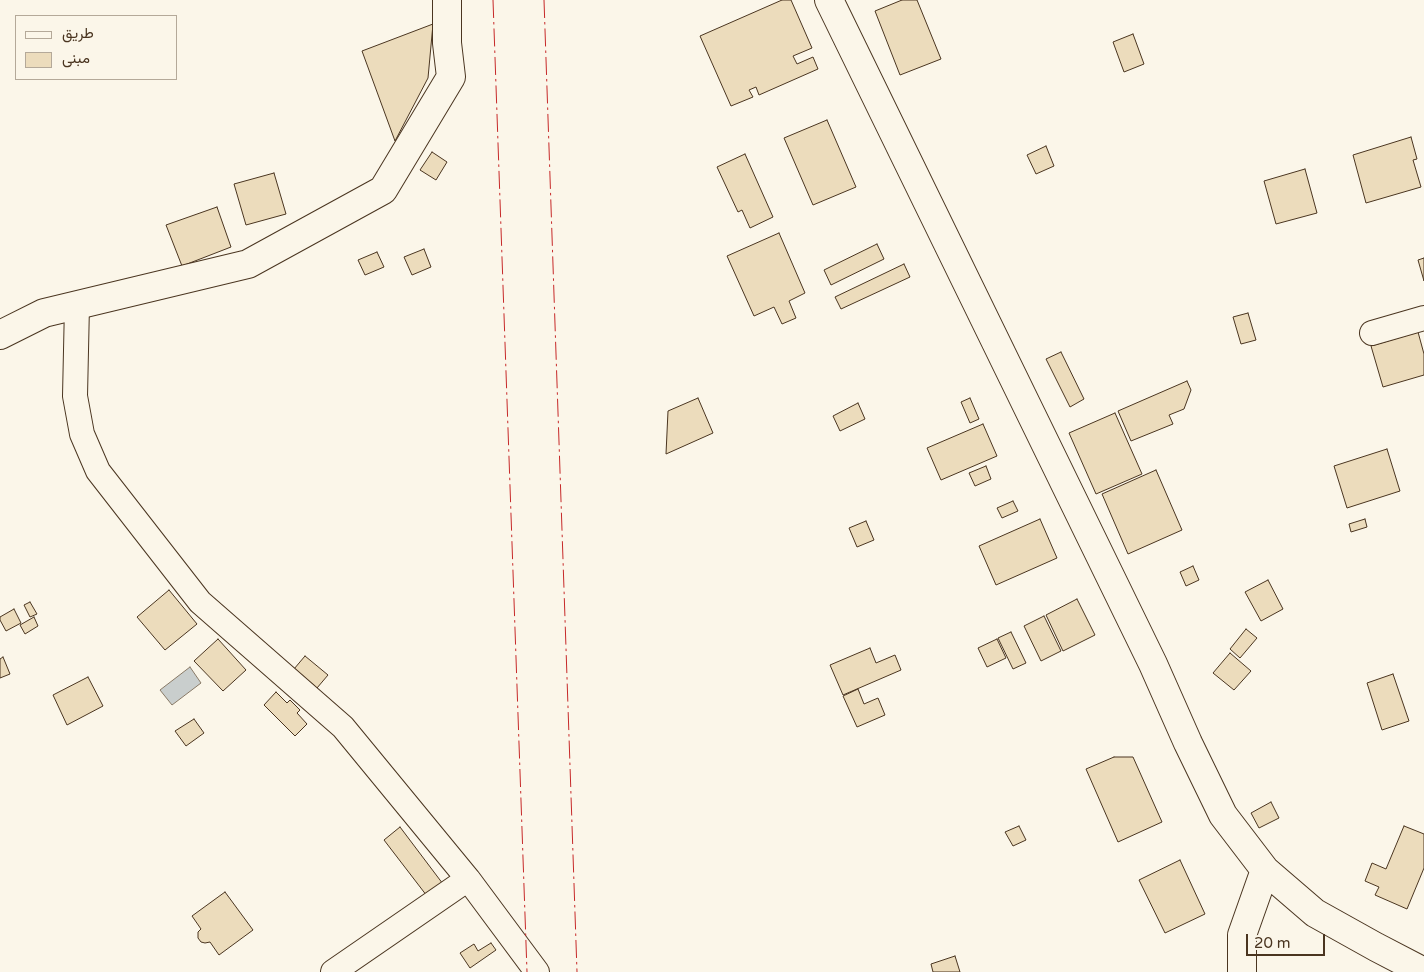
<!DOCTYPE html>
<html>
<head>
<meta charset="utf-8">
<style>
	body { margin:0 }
	#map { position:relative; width:1424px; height:972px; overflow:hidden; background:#fbf6e9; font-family:"Varela Round",Vazirmatn,sans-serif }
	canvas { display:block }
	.legend { position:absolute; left:15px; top:15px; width:162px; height:65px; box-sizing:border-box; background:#fbf6e9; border:1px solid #b4a999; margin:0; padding:6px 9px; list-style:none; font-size:15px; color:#4a3520 }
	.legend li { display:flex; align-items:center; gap:10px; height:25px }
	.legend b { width:25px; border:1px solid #b4a999 }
	.scale { position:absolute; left:1246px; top:934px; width:79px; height:22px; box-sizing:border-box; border:2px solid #4a3520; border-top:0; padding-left:6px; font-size:15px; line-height:18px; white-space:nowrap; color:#4a3520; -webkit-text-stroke:4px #fbf6e9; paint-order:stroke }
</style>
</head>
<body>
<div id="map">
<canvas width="1424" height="972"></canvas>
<ul class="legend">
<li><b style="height:6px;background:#fbf6e9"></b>طريق</li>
<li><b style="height:14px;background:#ecdcbc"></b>مبنى</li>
</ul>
<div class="scale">20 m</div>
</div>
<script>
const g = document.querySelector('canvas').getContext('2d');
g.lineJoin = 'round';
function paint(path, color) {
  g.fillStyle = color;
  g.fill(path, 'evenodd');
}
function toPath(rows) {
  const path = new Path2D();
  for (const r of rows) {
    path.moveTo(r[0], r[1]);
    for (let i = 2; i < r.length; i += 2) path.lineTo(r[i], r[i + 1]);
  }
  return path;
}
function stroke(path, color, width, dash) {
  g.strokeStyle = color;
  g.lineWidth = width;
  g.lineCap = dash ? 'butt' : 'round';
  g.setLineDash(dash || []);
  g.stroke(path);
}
const water = toPath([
	[190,667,201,683,172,705,160,690,190,667]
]);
const building = toPath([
	[782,0,791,0,812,48,793,56,797,64,813,57,818,69,759,95,756,87,749,90,753,97,731,106,700,36,782,0],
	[902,0,917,0,941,59,900,75,875,11,902,0],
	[433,24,428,78,395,141,362,51,433,24],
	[1133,34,1144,64,1124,72,1113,42,1133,34],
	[827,120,856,187,813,205,784,138,827,120],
	[1411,137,1417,159,1413,160,1421,187,1366,203,1353,155,1411,137],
	[1046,146,1054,166,1036,174,1027,155,1046,146],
	[432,152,447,162,436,180,420,170,432,152],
	[745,154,773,217,750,228,742,210,738,212,717,167,745,154],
	[1305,169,1317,213,1276,224,1264,181,1305,169],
	[274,173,286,214,246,225,234,184,274,173],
	[217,207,231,247,182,266,166,225,217,207],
	[779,233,805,293,789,301,796,318,782,324,774,307,754,316,727,256,779,233],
	[877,244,884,259,831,285,824,270,877,244],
	[424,249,431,267,412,275,404,257,424,249],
	[377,252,384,267,365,275,358,260,377,252],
	[1424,258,1424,281,1418,260,1424,258],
	[904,264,910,277,841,309,835,297,904,264],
	[1248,313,1256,340,1241,344,1233,317,1248,313],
	[1418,332,1424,354,1424,375,1383,387,1371,346,1418,332],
	[1061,352,1084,399,1070,407,1046,359,1061,352],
	[1187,381,1191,390,1184,409,1169,415,1173,424,1131,441,1118,411,1187,381],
	[698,398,713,433,666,454,668,411,698,398],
	[970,398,979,419,970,423,961,402,970,398],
	[858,403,865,419,840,431,833,416,858,403],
	[1115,413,1142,474,1096,494,1069,433,1115,413],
	[983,424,997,456,941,480,927,448,983,424],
	[1387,449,1400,491,1347,508,1334,466,1387,449],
	[986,466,991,479,975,486,969,473,986,466],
	[1156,470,1182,530,1128,554,1102,494,1156,470],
	[1013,501,1018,511,1002,518,997,508,1013,501],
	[1040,519,1057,558,996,585,979,546,1040,519],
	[1365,519,1367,527,1351,532,1349,524,1365,519],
	[866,521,874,540,857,547,849,528,866,521],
	[1193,566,1199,580,1186,586,1180,572,1193,566],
	[1268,580,1283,609,1261,621,1245,592,1268,580],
	[169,590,197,624,165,650,137,617,169,590],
	[1077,599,1095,635,1063,651,1046,615,1077,599],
	[30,602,37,614,30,617,24,605,30,602],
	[14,609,21,623,6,631,0,620,0,617,14,609],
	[1044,616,1061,651,1041,661,1024,626,1044,616],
	[34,617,38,626,25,634,20,625,34,617],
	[1246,629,1257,638,1240,658,1230,649,1246,629],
	[1011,632,1026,663,1013,669,998,638,1011,632],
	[218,639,246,670,223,691,194,661,218,639],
	[997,639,1006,658,987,667,978,648,997,639],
	[870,648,876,663,895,655,901,670,843,695,830,665,870,648],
	[1230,653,1251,671,1234,690,1213,673,1230,653],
	[305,656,328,675,317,688,294,669,305,656],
	[3,657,10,674,0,678,0,659,3,657],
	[1393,674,1409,721,1382,730,1367,683,1393,674],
	[88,677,103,706,67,725,53,695,88,677],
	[858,689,864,704,878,698,885,715,857,727,843,696,858,689],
	[276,692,287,703,290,700,300,710,297,713,307,724,295,736,264,705,276,692],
	[194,719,204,733,186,746,175,731,194,719],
	[1114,757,1133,757,1162,822,1118,842,1086,769,1114,757],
	[1271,802,1279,818,1259,828,1251,813,1271,802],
	[1019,826,1026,840,1013,846,1005,832,1019,826],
	[1404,826,1424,834,1424,868,1407,909,1375,895,1379,887,1365,881,1372,863,1386,869,1404,826],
	[400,827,443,884,427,896,384,840,400,827],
	[1180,860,1205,914,1165,933,1139,880,1180,860],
	[225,892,253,930,219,955,210,942,205,943,201,942,198,938,198,932,201,929,192,916,225,892],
	[491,943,496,950,470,968,460,953,474,944,478,951,491,943],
	[955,956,960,972,933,972,931,964,955,956]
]);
const street = toPath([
	[77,305,75,396,82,434,98,471,200,602,343,727,468,879,537,972],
	[1372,333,1424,318],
	[333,972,468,879]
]);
const secondary = toPath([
	[829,0,1153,664,1188,743,1223,815,1265,870,1315,913,1376,947,1424,972],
	[0,335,44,313,248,264,383,190,451,77,447,43,447,0],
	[1242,972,1242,935,1265,870]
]);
const power = toPath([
	[493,0,527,972],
	[544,0,577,972]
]);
paint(water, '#c9cecd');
stroke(water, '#887966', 1);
paint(building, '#ecdcbc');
stroke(building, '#4a3520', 1);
stroke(street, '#4a3520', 26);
stroke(secondary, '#4a3520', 30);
stroke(street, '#fbf6e9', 24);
stroke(secondary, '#fbf6e9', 28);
stroke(power, '#c62828', 1, [18, 4, 2.5, 4]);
</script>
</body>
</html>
